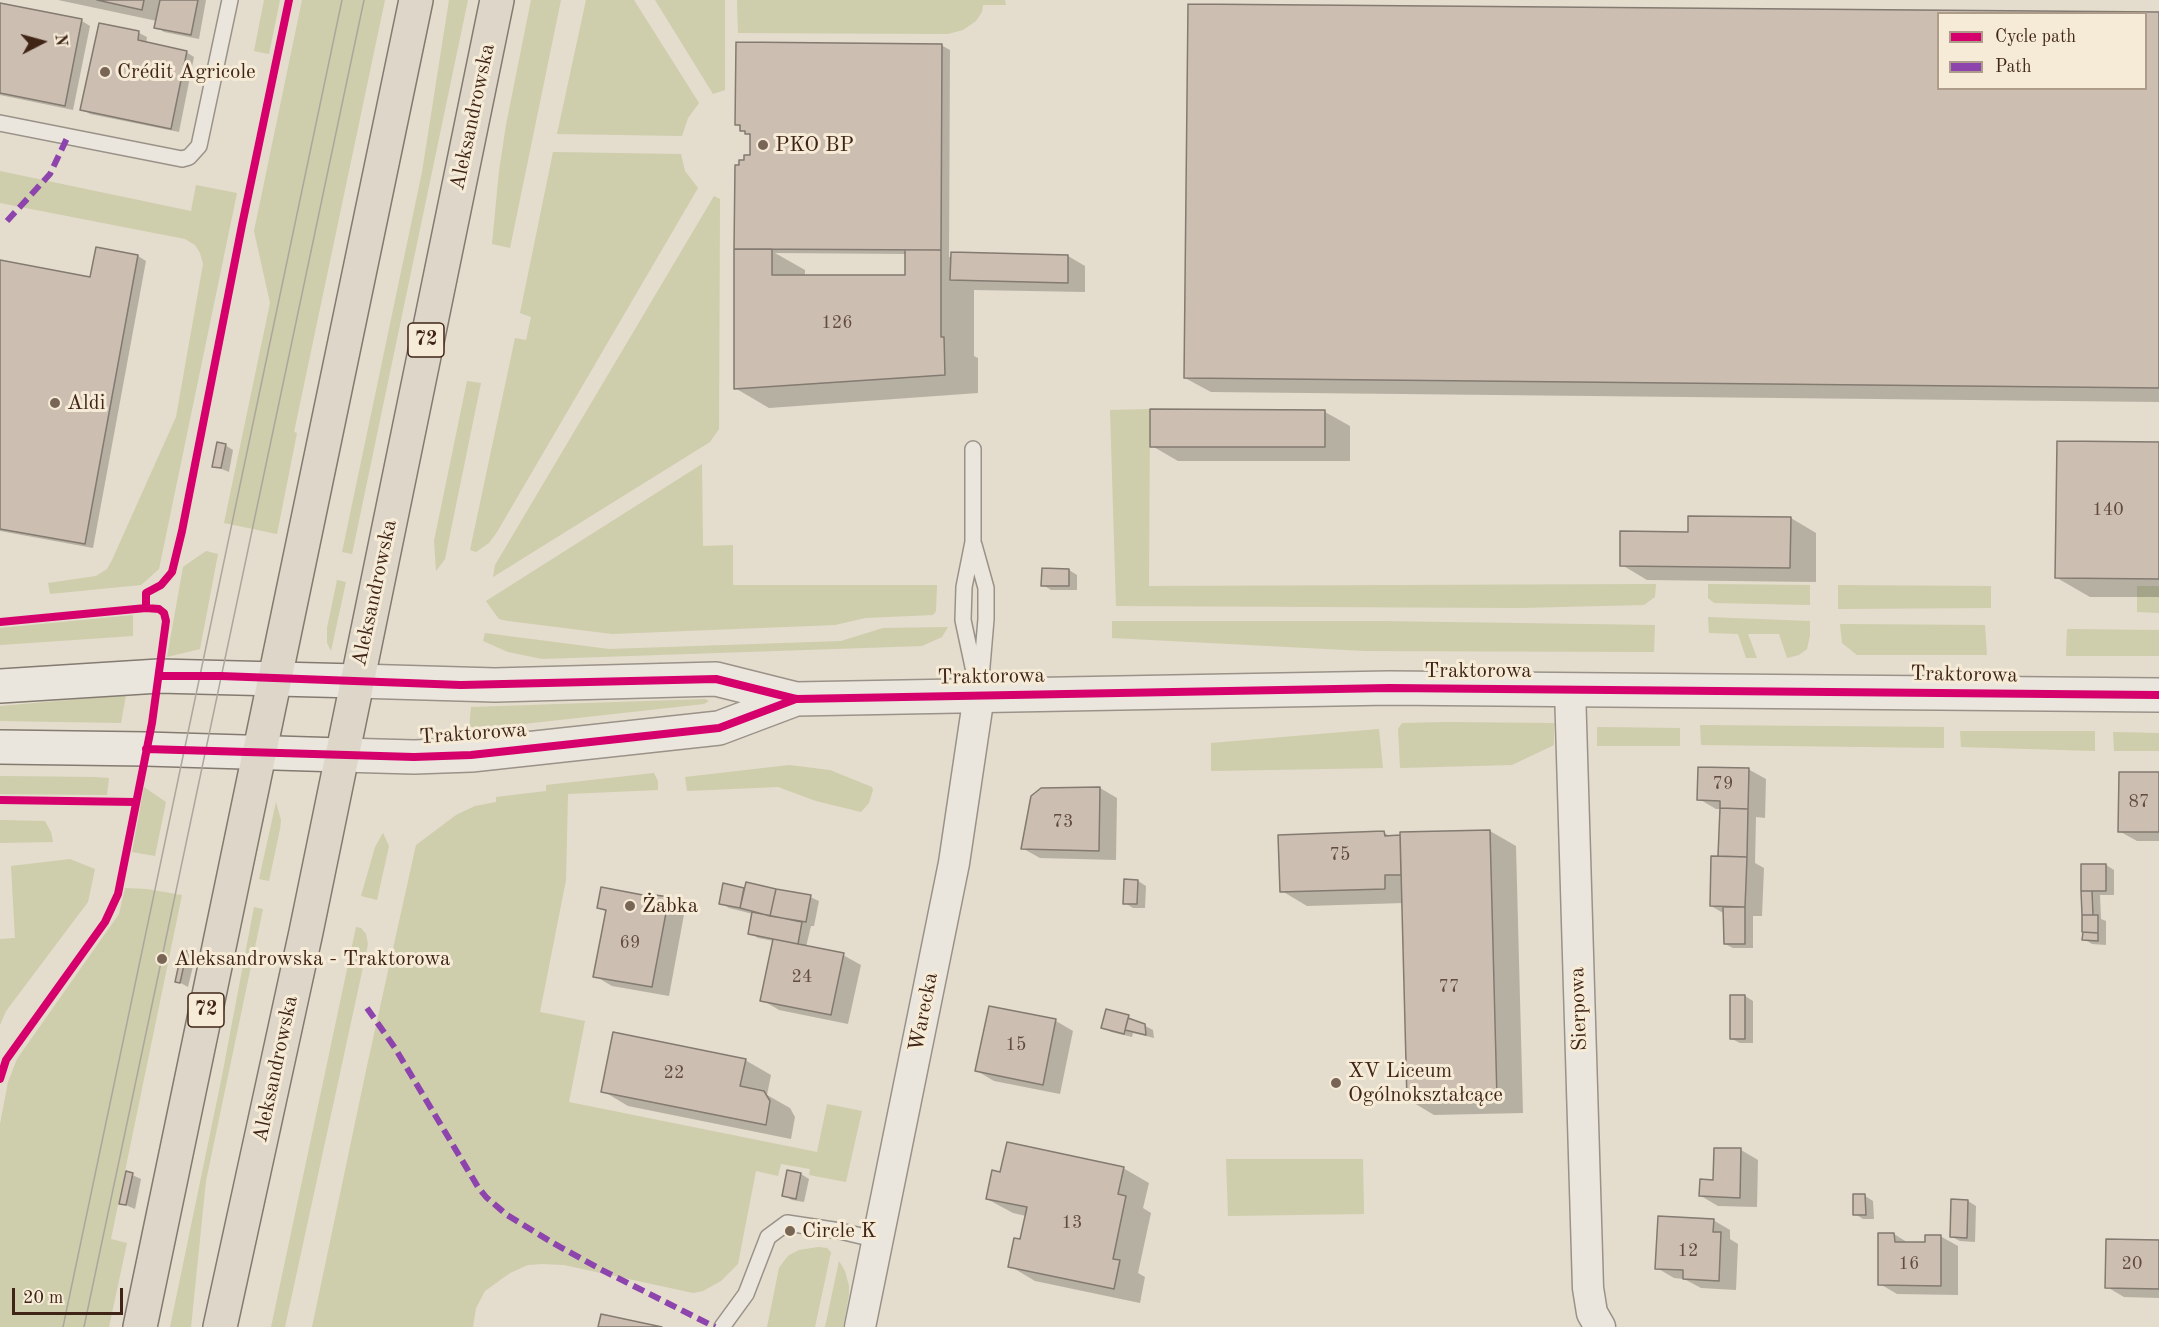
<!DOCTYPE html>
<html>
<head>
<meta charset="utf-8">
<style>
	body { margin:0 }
	#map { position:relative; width:2159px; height:1327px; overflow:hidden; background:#e4dccc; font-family:"Old Standard TT",serif }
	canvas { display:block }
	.legend { position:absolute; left:1937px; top:12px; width:210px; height:78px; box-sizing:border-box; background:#f5ebd7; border:2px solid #ad9c8a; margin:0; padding:8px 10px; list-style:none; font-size:18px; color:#402517 }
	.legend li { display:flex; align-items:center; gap:12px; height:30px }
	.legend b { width:30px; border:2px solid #ad9c8a }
	.north { position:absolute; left:12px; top:12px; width:60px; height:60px; -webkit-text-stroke:4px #f5ebd7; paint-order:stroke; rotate:84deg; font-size:16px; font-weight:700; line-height:24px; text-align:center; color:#402517 }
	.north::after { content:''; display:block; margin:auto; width:21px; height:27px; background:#402517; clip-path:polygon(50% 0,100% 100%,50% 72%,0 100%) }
	.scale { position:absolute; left:12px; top:1288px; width:111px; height:27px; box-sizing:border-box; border:3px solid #402517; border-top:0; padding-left:8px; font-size:18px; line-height:21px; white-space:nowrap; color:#402517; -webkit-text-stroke:4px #f5ebd7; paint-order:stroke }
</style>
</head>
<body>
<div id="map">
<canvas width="2159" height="1327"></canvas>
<ul class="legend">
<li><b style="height:8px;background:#d6006c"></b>Cycle path</li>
<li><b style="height:8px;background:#8e44ad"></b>Path</li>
</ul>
<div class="north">N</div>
<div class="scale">20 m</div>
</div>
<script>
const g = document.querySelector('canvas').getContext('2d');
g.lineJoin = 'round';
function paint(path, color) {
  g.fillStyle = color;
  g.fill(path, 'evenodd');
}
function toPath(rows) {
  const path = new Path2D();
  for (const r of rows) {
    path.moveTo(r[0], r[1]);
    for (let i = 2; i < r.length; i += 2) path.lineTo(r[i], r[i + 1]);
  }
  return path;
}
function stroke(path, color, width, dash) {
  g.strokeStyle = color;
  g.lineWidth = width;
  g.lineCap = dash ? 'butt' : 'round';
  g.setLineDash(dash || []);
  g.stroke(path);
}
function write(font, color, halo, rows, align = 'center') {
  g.font = font + ' "Old Standard TT",serif';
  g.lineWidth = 6;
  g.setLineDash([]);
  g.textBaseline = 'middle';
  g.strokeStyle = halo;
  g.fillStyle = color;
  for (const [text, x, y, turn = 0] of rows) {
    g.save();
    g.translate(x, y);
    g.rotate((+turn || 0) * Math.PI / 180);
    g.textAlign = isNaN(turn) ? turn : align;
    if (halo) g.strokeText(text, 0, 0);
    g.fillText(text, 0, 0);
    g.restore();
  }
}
const green = toPath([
	[264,0,280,0,269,54,254,51],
	[302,0,385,0,294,432,297,433,277,534,224,523,270,303,254,231],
	[449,0,468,0,352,554,342,552,422,172],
	[531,0,561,0,510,248,492,244,499,171,506,125],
	[586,0,634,0,699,103,688,118,682,136,557,134],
	[655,0,725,0,725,90,713,94],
	[737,0,1005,0,1006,5,983,5,982,12,976,21,963,30,948,34,738,33],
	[553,152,681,154,685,171,698,188,497,532,489,543,476,552,470,550,515,338,526,340,531,317,520,313],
	[0,171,191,211,196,185,237,193,159,569,141,585,50,594,48,583,96,576,107,569,112,560,176,417,203,264,200,253,195,245,185,239,0,203],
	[714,196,720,199,719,429,710,442,493,577,495,565],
	[467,381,481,383,445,559,436,571,434,541],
	[1150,409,1149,586,1656,584,1655,597,1644,605,1520,608,1116,606,1110,410],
	[702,464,703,546,733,545,733,585,937,585,936,611,933,615,865,618,835,625,612,634,508,621,499,619,493,611,486,601],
	[206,551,218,554,200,649,167,657,183,567],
	[337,580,346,582,331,651,327,643,327,628],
	[1708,584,1810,585,1810,605,1714,603,1708,598],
	[1838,585,1991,586,1991,608,1838,609],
	[2137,586,2159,586,2159,613,2137,612],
	[133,615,133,636,0,645,0,628],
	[1708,617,1810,621,1810,635,1807,649,1799,655,1787,658,1779,634,1748,634,1757,658,1746,658,1738,634,1709,633],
	[1112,621,1379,621,1655,625,1654,652,1365,651,1112,638],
	[1840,624,1985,625,1987,655,1857,655,1842,643],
	[948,627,942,637,922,646,542,659,508,652,483,641,485,633,609,649,841,641,883,628],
	[2067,629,2159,630,2159,656,2066,656],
	[126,695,121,723,0,721,0,706],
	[705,699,709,701,704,704,469,730,471,707],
	[1447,722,1554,723,1554,745,1512,765,1400,768,1398,729,1402,723],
	[1700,725,1944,727,1944,748,1701,745],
	[1597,727,1680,728,1680,746,1597,746],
	[1379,729,1383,768,1211,771,1211,743],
	[1960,731,2095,731,2095,751,1961,747],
	[2113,732,2159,733,2159,751,2114,751],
	[789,765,830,770,872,787,873,790,869,803,861,812,816,801,778,787,687,791,685,777],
	[654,773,658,781,658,790,568,794,566,880,540,1012,585,1021,569,1102,817,1152,827,1104,862,1111,846,1182,809,1175,810,1169,781,1164,778,1176,756,1171,738,1264,721,1281,703,1291,693,1293,564,1265,542,1264,528,1265,510,1273,485,1291,476,1308,473,1327,312,1327,367,1066,416,845,456,815,475,806,496,802,496,797,546,791,546,785],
	[0,776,94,777,109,778,107,795,0,794],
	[144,787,166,802,155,856,132,852],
	[276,802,281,820,280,829,269,881,259,879],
	[0,820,45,821,51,832,53,842,0,843],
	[383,833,389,846,377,900,361,896,375,847],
	[70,859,95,869,88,902,6,1011,0,1025,0,939,15,938,11,866],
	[125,888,147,889,182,895,111,1239,127,1243,109,1327,0,1327,0,1124,8,1082,17,1059,119,914],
	[254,907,263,909,206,1181,191,1327,170,1327,222,1076],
	[356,927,361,928,366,934,368,944,285,1327,271,1327],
	[1226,1159,1363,1159,1364,1214,1228,1216],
	[818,1247,827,1248,831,1252,815,1327,767,1327,779,1268,784,1261,789,1255,799,1250],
	[839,1261,845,1271,849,1286,849,1295,843,1327,825,1327]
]);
const shadow = toPath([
	[58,0,206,0,199,39,164,32,156,27,157,21],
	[0,4,82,21,90,26,73,110,0,95],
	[1190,5,2159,13,2159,402,1211,392,1185,378],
	[1938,14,2146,14,2146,88,1938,88],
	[139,33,147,37,146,44,186,52,194,57,179,132,90,114,82,109],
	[941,45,950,50,949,257,1068,256,1085,266,1085,292,974,290,974,356,978,358,978,393,769,408,735,388,740,166,751,157,751,136,737,124],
	[775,253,906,254,906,277,805,277,805,270],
	[138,256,146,261,93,548,0,531,0,261,91,279],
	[1325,412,1350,426,1350,461,1178,461,1152,446],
	[2159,443,2159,597,2090,597,2057,578],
	[225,445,233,450,229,472,214,466],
	[1791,518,1816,533,1816,582,1647,580,1622,565,1690,534],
	[1069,570,1077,575,1077,590,1051,590,1043,585],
	[1748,769,1766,779,1765,818,1756,817,1755,863,1764,868,1762,916,1753,916,1753,948,1733,948,1725,944,1725,914,1711,906,1719,858,1721,809,1716,809,1699,799],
	[2159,774,2159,841,2137,841,2119,831],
	[1100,788,1117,798,1116,860,1040,858,1022,848,1042,789],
	[1490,831,1516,846,1523,1113,1434,1115,1409,1100,1404,903,1307,906,1282,891,1384,833,1392,837],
	[2083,865,2106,865,2114,870,2114,895,2100,895,2101,919,2106,921,2106,945,2092,944,2084,939],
	[1138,881,1146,886,1145,908,1133,908,1125,903],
	[724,885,746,890,810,897,819,901,814,926,811,926,806,947,843,955,861,965,848,1024,779,1010,762,1000,774,941,758,938,750,933,753,914,729,908,721,903],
	[649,898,668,899,685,909,669,996,612,986,595,976,607,912,598,908],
	[187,953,195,958,188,987,177,981],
	[1745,996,1753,1001,1753,1043,1740,1043,1732,1039],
	[1128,1017,1153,1030,1154,1038,1133,1033,1132,1037,1111,1032,1103,1027],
	[1056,1021,1073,1031,1060,1094,994,1081,977,1071],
	[745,1060,771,1075,767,1095,790,1108,795,1117,791,1139,628,1106,603,1091],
	[1741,1150,1758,1160,1757,1207,1718,1206,1701,1196],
	[1123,1168,1149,1183,1143,1208,1151,1213,1138,1273,1145,1277,1140,1303,1035,1281,1010,1266,1021,1241,1026,1216,1013,1213,987,1199],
	[128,1173,141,1179,135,1209,121,1203],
	[801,1174,809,1179,804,1202,792,1200,783,1195],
	[1865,1196,1873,1201,1874,1219,1863,1219,1855,1214],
	[1968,1201,1976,1206,1975,1242,1960,1241,1952,1237],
	[1713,1220,1730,1230,1730,1239,1738,1244,1736,1290,1701,1288,1684,1279,1674,1278,1657,1268],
	[1894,1234,1910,1244,1927,1244,1940,1236,1958,1246,1958,1295,1897,1294,1880,1284],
	[2159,1241,2159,1298,2124,1297,2107,1287]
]);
const building = toPath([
	[97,0,144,0,142,10,97,0],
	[160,0,198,0,191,35,154,28,160,0],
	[0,3,82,19,65,106,0,93,0,3],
	[1188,4,2159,12,2159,388,1184,378,1188,4],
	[1938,14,2146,14,2146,88,1938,88,1938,14],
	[99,23,139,31,138,40,187,51,171,129,80,110,99,23],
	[736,42,942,44,941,250,734,249,735,165,739,165,739,160,744,160,744,155,750,155,750,134,745,134,745,131,740,131,740,125,735,125,736,42],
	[96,247,138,255,85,544,0,529,0,260,90,277,96,247],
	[734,249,772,249,772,275,905,275,905,250,941,250,941,337,944,337,945,375,734,389,734,249],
	[951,252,1068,255,1068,283,950,280,951,252],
	[1150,409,1325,410,1325,447,1150,447,1150,409],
	[2057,441,2159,442,2159,579,2055,578,2057,441],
	[217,442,226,444,221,468,212,467,217,442],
	[1688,516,1791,517,1790,568,1620,566,1620,531,1688,532,1688,516],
	[1042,568,1069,569,1069,586,1041,586,1042,568],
	[1698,767,1749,768,1748,809,1720,808,1720,801,1697,800,1698,767],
	[2119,772,2159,772,2159,832,2118,832,2119,772],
	[1100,787,1099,851,1021,849,1031,796,1041,788,1100,787],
	[1720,808,1748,809,1747,857,1718,856,1720,808],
	[1490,830,1497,1099,1407,1101,1400,832,1490,830],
	[1384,831,1385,836,1400,835,1401,875,1385,875,1385,889,1280,892,1278,835,1384,831],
	[1711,856,1747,857,1745,907,1710,906,1711,856],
	[2081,864,2106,864,2106,891,2081,891,2081,864],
	[1124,879,1138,880,1137,904,1123,904,1124,879],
	[746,882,776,889,770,916,740,908,746,882],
	[723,883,744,888,740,908,719,904,723,883],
	[601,887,648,896,648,894,669,897,652,987,593,977,606,910,597,908,601,887],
	[776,889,811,895,806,922,770,916,776,889],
	[2081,891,2092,891,2093,915,2082,915,2081,891],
	[1723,907,1745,907,1745,944,1724,944,1723,907],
	[752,912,802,922,798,944,748,934,752,912],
	[2082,915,2098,915,2098,933,2082,932,2082,915],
	[2083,932,2098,933,2098,941,2082,940,2083,932],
	[773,939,844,953,831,1015,760,1001,773,939],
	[182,950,187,951,180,983,175,982,182,950],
	[1730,995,1745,995,1745,1039,1730,1039,1730,995],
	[989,1006,1056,1019,1043,1085,975,1071,989,1006],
	[1106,1009,1129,1015,1124,1034,1101,1028,1106,1009],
	[1128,1018,1145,1024,1146,1035,1125,1030,1128,1018],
	[613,1032,746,1059,740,1086,764,1091,770,1101,766,1125,601,1092,613,1032],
	[1007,1142,1124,1167,1118,1194,1126,1196,1113,1259,1120,1260,1114,1289,1008,1267,1014,1238,1020,1239,1027,1207,986,1199,992,1170,1000,1172,1007,1142],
	[1714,1148,1741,1148,1740,1198,1699,1196,1700,1179,1713,1180,1714,1148],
	[787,1170,801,1173,796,1199,782,1196,787,1170],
	[126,1171,133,1173,126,1205,119,1204,126,1171],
	[1853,1194,1865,1194,1866,1215,1853,1215,1853,1194],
	[1951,1199,1968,1200,1967,1238,1950,1237,1951,1199],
	[1658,1216,1714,1219,1713,1232,1721,1232,1719,1281,1683,1279,1683,1270,1655,1269,1658,1216],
	[1878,1233,1894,1233,1895,1242,1925,1242,1925,1235,1941,1235,1941,1286,1878,1285,1878,1233],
	[2106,1239,2159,1240,2159,1289,2105,1288,2106,1239],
	[601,1314,662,1327,598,1327,601,1314]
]);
const service = toPath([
	[0,123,182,159,189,157,199,146,230,0],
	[973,449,973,542,964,587,963,620,979,695],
	[974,545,986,588,986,619,981,678],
	[722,1327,746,1294,768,1237,787,1223,840,1231,878,1240]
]);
const minor = toPath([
	[1570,689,1588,1288,1592,1313,1600,1327],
	[860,1327,954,863,979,695]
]);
const tertiary = toPath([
	[357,681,495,685,716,679,796,699,1389,688,2159,695],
	[341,755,414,757,471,755,719,728,796,699]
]);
const secondary = toPath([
	[0,686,159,676,357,681],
	[0,747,146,749,341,755]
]);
const primary = toPath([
	[140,1327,416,0],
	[220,1327,306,932,497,0]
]);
const tram = toPath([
	[63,1327,342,0],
	[84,1327,364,0]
]);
const quiet = toPath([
	[7,221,50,174,68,136],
	[367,1008,395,1048,478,1187,486,1197,507,1215,553,1243,600,1269,715,1327]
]);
const cycleway = toPath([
	[146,608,146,593,161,585,172,572,182,531,242,225,289,0],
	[0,622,146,608,159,609,164,613,166,621,152,723,118,894,105,922,6,1060,0,1079],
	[159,676,221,676,461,685,716,679,796,699,1389,688,2159,695],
	[146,749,414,757,471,755,719,728,796,699],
	[0,800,135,802]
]);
const markers = [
	[105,72,6,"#796556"],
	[763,145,6,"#796556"],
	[55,403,6,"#796556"],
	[630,906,6,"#796556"],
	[162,959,6,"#796556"],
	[1336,1083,6,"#796556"],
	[790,1231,6,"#796556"]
];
const numberNames = [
	["126",837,323],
	["140",2108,510],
	["79",1723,784],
	["87",2139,802],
	["73",1063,822],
	["75",1340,855],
	["69",630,943],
	["24",802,977],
	["77",1449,987],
	["15",1016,1045],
	["22",674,1073],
	["13",1072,1223],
	["12",1688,1251],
	["16",1909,1264],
	["20",2132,1264]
];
const shields = [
	[426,340,36],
	[206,1010,36]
];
const shieldNames = [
	["72",426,340],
	["72",206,1010]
];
const poiNames = [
	["Crédit Agricole",117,72],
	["PKO BP",775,145],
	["Aldi",67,403],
	["Żabka",642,906],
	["Aleksandrowska - Traktorowa",174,959],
	["XV Liceum",1348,1071],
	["Ogólnokształcące",1348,1095],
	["Circle K",802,1231]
];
const streetNames = [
	["Aleksandrowska",473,117,-78],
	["Aleksandrowska",375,593,-78],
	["Traktorowa",1478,671],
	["Traktorowa",1964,675,1],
	["Traktorowa",991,677,-1],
	["Traktorowa",473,734,-4],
	["Sierpowa",1579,1009,-92],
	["Warecka",924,1012,-79],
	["Aleksandrowska",276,1069,-78]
];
paint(green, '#cecdac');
paint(shadow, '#0003');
paint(building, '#cdbeb2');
stroke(building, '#837a70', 1.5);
stroke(service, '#9a9288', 18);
stroke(minor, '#9a9288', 33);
stroke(tertiary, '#9a9288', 36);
stroke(secondary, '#837a70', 36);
stroke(primary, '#837a70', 36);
stroke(service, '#eae6de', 15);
stroke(minor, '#eae6de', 30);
stroke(tertiary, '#eae6de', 33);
stroke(secondary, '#eae6de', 33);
stroke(primary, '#ded6c9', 33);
stroke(tram, '#aca69d', 1.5);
stroke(quiet, '#8e44ad', 6, [12, 6]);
stroke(cycleway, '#d6006c', 8);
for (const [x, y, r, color] of markers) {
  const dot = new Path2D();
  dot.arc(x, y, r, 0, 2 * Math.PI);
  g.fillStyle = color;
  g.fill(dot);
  stroke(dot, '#f5ebd7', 2);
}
write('18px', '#634b3e', null, numberNames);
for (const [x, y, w] of shields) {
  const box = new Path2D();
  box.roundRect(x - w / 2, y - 17, w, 34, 4.5);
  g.fillStyle = '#f5ebd7';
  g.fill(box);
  stroke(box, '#402517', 1.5);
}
write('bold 20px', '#402517', null, shieldNames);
write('21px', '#402517', '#f5ebd7', poiNames, 'left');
write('21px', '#402517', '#f5ebd7', streetNames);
</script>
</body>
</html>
